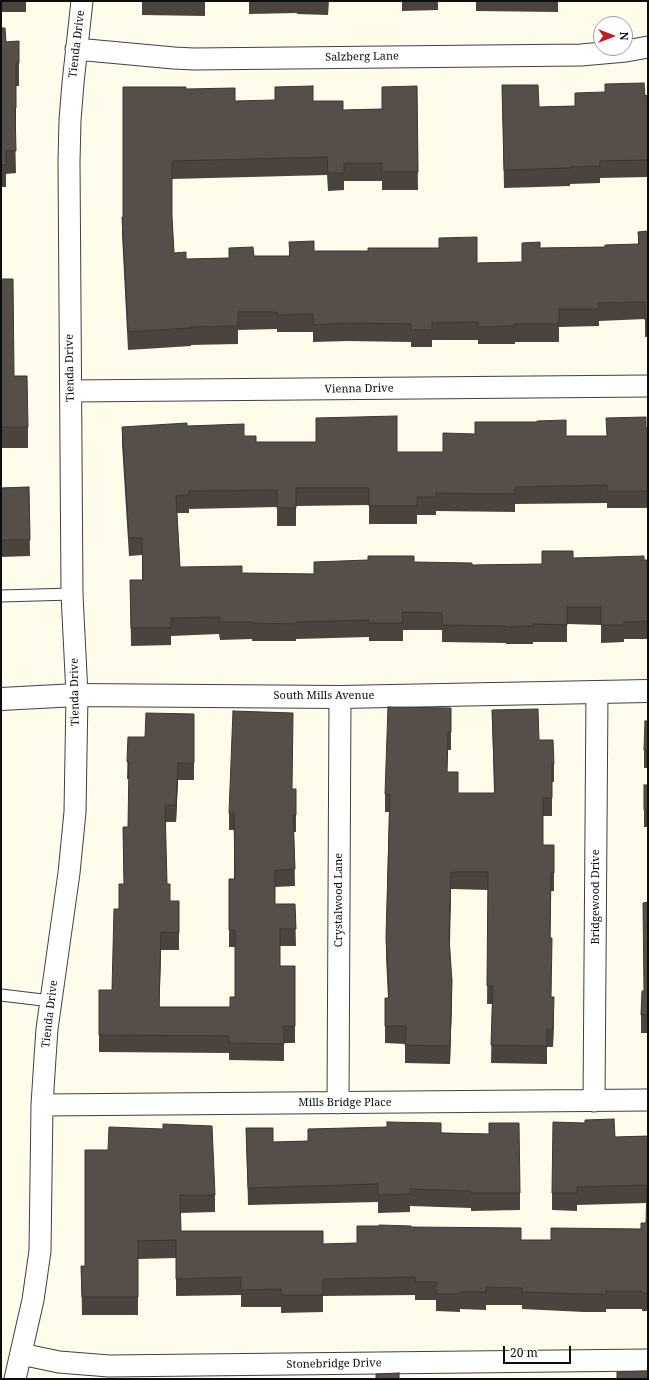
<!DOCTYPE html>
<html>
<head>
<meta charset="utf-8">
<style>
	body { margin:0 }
	#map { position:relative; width:649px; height:1380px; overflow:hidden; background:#fffcec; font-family:"Noto Serif",serif }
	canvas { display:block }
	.frame { position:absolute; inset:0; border:2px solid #0d0d0d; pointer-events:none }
	.north { position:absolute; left:593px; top:16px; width:40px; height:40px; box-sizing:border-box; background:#fff; border:1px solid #9e9e9e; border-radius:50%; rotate:90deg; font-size:11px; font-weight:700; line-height:16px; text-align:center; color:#0d0d0d }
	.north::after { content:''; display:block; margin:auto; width:14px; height:18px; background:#c51c23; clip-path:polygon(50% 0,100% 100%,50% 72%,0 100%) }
	.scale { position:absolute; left:503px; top:1346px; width:68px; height:18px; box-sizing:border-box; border:2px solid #0d0d0d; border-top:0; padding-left:5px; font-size:12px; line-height:14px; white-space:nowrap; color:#0d0d0d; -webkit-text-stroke:3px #fff; paint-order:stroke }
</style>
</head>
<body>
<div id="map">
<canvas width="649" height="1380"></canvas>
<div class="frame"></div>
<div class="north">N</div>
<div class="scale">20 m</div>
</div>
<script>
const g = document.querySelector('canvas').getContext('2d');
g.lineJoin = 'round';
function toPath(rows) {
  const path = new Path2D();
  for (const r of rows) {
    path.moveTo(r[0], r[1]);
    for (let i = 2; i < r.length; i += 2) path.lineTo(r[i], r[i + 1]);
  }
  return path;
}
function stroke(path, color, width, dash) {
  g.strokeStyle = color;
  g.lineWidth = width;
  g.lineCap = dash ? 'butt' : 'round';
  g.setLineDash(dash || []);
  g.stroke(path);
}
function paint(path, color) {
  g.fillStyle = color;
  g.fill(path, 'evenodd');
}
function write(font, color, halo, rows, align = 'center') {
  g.font = font + ' "Noto Serif",serif';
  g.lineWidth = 4;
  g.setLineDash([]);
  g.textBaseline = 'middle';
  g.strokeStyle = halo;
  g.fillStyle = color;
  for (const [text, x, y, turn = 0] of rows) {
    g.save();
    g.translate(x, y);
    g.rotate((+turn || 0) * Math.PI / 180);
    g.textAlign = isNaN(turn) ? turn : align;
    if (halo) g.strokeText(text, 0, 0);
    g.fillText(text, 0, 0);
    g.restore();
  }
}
const service = toPath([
	[1,596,72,594],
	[1,995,51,1001]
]);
const minor = toPath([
	[76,49,174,58,194,59,581,55,626,51,648,47],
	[71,391,648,386],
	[594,1101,597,692],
	[338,1103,340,697],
	[42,1105,648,1100],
	[21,1354,59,1362,109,1366,648,1360],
	[15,1379,33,1300,40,1251,42,1105,45,1058,47,1029,69,873,75,812,77,695,72,594,69,162,70,120,73,83,82,1]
]);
const tertiary = toPath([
	[1,699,77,695,340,697,648,691]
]);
const wall = toPath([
	[1,1,26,1,26,12,1,12],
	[142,1,205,1,205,16,142,15],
	[249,1,329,1,328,15,297,14,297,13,249,14],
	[402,1,438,1,438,10,402,11],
	[476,1,558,1,558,12,476,11],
	[1,28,6,42,19,41,19,86,16,86,16,130,15,130,16,173,6,174,6,187,1,187],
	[502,85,539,107,575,106,648,95,648,177,600,178,600,183,570,184,570,186,504,188],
	[417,86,418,190,382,190,382,181,344,181,344,190,328,191,327,175,172,179,172,218,174,253,186,259,229,258,254,256,289,256,289,242,314,251,477,263,522,262,540,248,605,247,638,244,638,232,648,231,648,337,645,337,645,319,599,321,599,326,559,327,559,342,515,342,515,344,478,344,478,340,432,340,432,347,411,347,411,342,347,341,313,342,313,332,277,332,277,329,238,330,238,344,191,345,191,346,128,350,122,234,122,217,123,217,186,89,235,101,313,101,343,110,382,109],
	[1,279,14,376,28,427,28,448,1,448],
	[187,426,244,436,256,442,397,452,443,452,566,436,606,436,648,428,648,508,607,508,607,503,515,504,515,512,436,511,436,515,417,515,417,524,369,524,369,505,296,506,296,526,277,526,277,507,189,509,189,513,177,513,180,567,242,573,314,574,414,562,472,565,542,564,573,558,648,560,648,639,624,639,624,642,601,643,601,625,567,624,567,642,533,642,533,644,506,644,506,643,442,642,442,630,403,630,403,641,369,641,369,637,296,639,296,641,252,641,252,639,220,640,219,634,171,636,171,645,131,646,130,580,142,580,142,555,129,556,122,444,122,427],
	[29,487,30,556,1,557,1,488],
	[451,708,451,750,448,750,447,772,458,793,494,793,492,710,539,740,554,764,554,782,552,782,552,816,543,816,543,845,554,845,554,891,551,891,550,938,551,997,554,1015,553,1047,547,1047,547,1064,491,1063,492,1004,487,1004,488,890,451,889,450,945,452,998,450,1064,405,1063,405,1044,385,1043,385,998,388,998,386,956,386,938,389,812,385,812,385,794],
	[194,714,194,780,178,780,176,822,165,822,167,884,170,901,179,901,179,950,161,950,159,1007,230,1007,235,997,235,947,229,947,229,879,234,879,234,830,229,830,229,813,292,789,296,789,296,832,294,832,295,886,275,887,275,904,295,904,296,946,280,946,280,966,295,966,295,1043,284,1043,284,1061,229,1060,229,1053,99,1052,99,990,112,990,119,909,124,884,123,827,128,827,129,779,127,779,128,737,145,737],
	[648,721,648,768,644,768,644,750],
	[644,785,648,785,648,827,644,827],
	[648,902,648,1033,641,1033,641,1015,644,991],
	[489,1123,520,1193,520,1210,471,1211,471,1208,410,1206,410,1212,378,1213,378,1202,248,1205,246,1128,273,1142,308,1141,308,1129,489,1134],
	[648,1136,648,1311,642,1311,642,1309,606,1309,606,1312,584,1312,522,1309,522,1305,486,1305,486,1310,460,1309,460,1312,436,1311,436,1300,415,1300,415,1295,323,1296,323,1312,281,1313,281,1307,241,1307,241,1295,176,1296,176,1258,138,1259,138,1315,82,1315,81,1266,85,1266,85,1150,215,1195,215,1212,180,1213,181,1231,323,1244,357,1243,411,1227,521,1240,551,1240,641,1229,646,1223,647,1203,577,1205,577,1211,552,1210,552,1193,615,1137]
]);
const shadedWall = toPath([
	[178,763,178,780,176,822,176,805],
	[451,872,451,889,449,956,449,939],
	[551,873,551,891,550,956,550,938],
	[161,932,161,950,159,1024,159,1007],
	[452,981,452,998,450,1064,450,1046],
	[554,997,554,1015,553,1047,553,1030]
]);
const building = toPath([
	[1,28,5,28,6,42,19,41,19,63,16,63,16,108,15,108,16,151,6,151,6,165,1,165,1,28],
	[644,83,645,96,648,95,648,160,600,161,600,166,570,167,570,168,504,170,502,85,538,85,539,107,575,106,575,93,605,92,605,84,644,83],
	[313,86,313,101,343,101,343,110,382,109,382,87,417,86,418,172,382,172,382,163,344,163,344,173,328,173,327,157,172,161,172,216,174,253,186,252,186,259,229,258,229,248,253,247,254,256,290,256,289,242,314,241,314,251,368,251,368,248,439,248,439,238,477,237,477,263,522,262,522,243,540,242,540,248,605,247,605,245,639,244,638,232,648,231,648,319,645,320,645,302,598,303,599,309,559,309,559,324,515,324,515,326,478,327,478,322,432,323,432,330,411,330,411,324,347,323,313,325,313,314,277,315,277,312,238,312,238,326,191,327,191,328,128,332,122,217,123,217,123,87,186,87,186,89,235,88,235,101,275,100,275,87,313,86],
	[1,279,13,279,14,376,27,376,28,427,1,427,1,279],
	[397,416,397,452,443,452,443,433,475,434,475,422,537,422,537,421,566,420,566,436,607,436,606,418,646,417,646,428,648,428,648,491,607,491,607,485,515,487,515,494,436,493,436,497,417,497,417,506,369,506,369,488,296,488,296,508,277,508,277,490,189,491,189,495,176,496,180,567,242,566,242,573,314,574,314,562,368,560,368,556,414,556,414,562,472,563,472,565,542,564,542,551,573,551,573,558,644,556,644,560,648,560,648,621,624,622,624,625,601,625,601,607,567,607,567,625,533,624,533,626,506,627,506,626,442,625,442,613,402,612,403,623,369,623,369,620,296,622,296,624,252,623,252,622,220,622,219,617,171,618,171,628,131,628,130,580,143,580,142,538,129,538,122,427,187,423,187,426,244,424,244,436,256,436,256,442,316,442,316,418,397,416],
	[29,487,30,540,1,540,1,488,29,487],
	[388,707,451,708,451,732,448,732,447,772,458,772,458,793,495,793,492,710,538,709,539,740,553,740,554,764,552,764,552,798,543,798,543,845,554,845,554,873,551,873,550,938,552,938,551,997,554,997,553,1030,547,1029,547,1046,491,1045,493,986,487,986,488,872,451,872,449,939,452,981,450,1046,405,1045,406,1026,385,1026,385,998,389,998,386,938,390,794,385,794,388,707],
	[233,711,293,713,292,789,296,789,296,815,293,815,295,869,275,870,275,904,295,904,296,929,280,929,280,966,295,966,295,1026,284,1026,284,1044,229,1043,229,1036,99,1035,99,990,112,990,114,909,119,909,119,884,124,884,123,827,128,827,129,762,127,762,128,737,145,737,146,713,194,714,194,763,178,763,176,805,165,805,167,884,170,884,170,901,179,901,179,933,161,932,159,1007,230,1007,230,997,235,997,235,930,229,930,229,879,235,879,234,813,229,813,233,711],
	[645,721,648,721,648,751,644,750,645,721],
	[644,785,648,785,648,810,644,810,644,785],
	[648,902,648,1015,641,1015,642,991,644,991,643,903,648,902],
	[614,1119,615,1137,648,1136,648,1293,642,1293,642,1291,606,1291,606,1294,584,1294,522,1292,522,1288,486,1287,486,1292,460,1292,460,1294,436,1294,436,1282,415,1282,415,1277,323,1279,323,1295,281,1295,281,1289,241,1290,241,1277,176,1279,176,1240,138,1241,138,1297,82,1297,81,1266,85,1266,85,1150,108,1150,109,1127,163,1129,163,1124,212,1126,215,1195,180,1195,181,1231,323,1231,323,1244,357,1243,357,1226,379,1226,379,1225,411,1226,411,1227,521,1228,521,1240,551,1240,551,1228,641,1229,641,1223,646,1223,647,1185,577,1187,577,1193,552,1193,553,1122,585,1123,585,1120,614,1119],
	[387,1122,441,1123,441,1133,489,1134,489,1123,519,1123,520,1193,471,1193,471,1191,410,1189,410,1194,378,1195,378,1184,248,1188,246,1128,273,1128,273,1142,308,1141,308,1129,387,1127,387,1122],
	[648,1371,648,1379,617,1379,617,1372,648,1371],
	[399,1373,399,1379,376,1379,376,1374,399,1373]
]);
const streetNames = [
	["Tienda Drive",77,44,-83],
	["Salzberg Lane",362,57,-1],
	["Tienda Drive",70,368,-91],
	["Vienna Drive",359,389,-1],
	["Tienda Drive",75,692,-91],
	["South Mills Avenue",324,696],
	["Bridgewood Drive",596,897,-90],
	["Crystalwood Lane",339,900,-90],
	["Tienda Drive",50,1014,-83],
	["Mills Bridge Place",345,1103],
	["Stonebridge Drive",334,1364,-1]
];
stroke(service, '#404040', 13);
stroke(minor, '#404040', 23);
stroke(tertiary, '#404040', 24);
stroke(service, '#fff', 11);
stroke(minor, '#fff', 21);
stroke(tertiary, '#fff', 22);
paint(wall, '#4a433e');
paint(shadedWall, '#3c3732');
paint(building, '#564e48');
stroke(building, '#3c3732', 1);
write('11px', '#0d0d0d', '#fff', streetNames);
</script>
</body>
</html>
